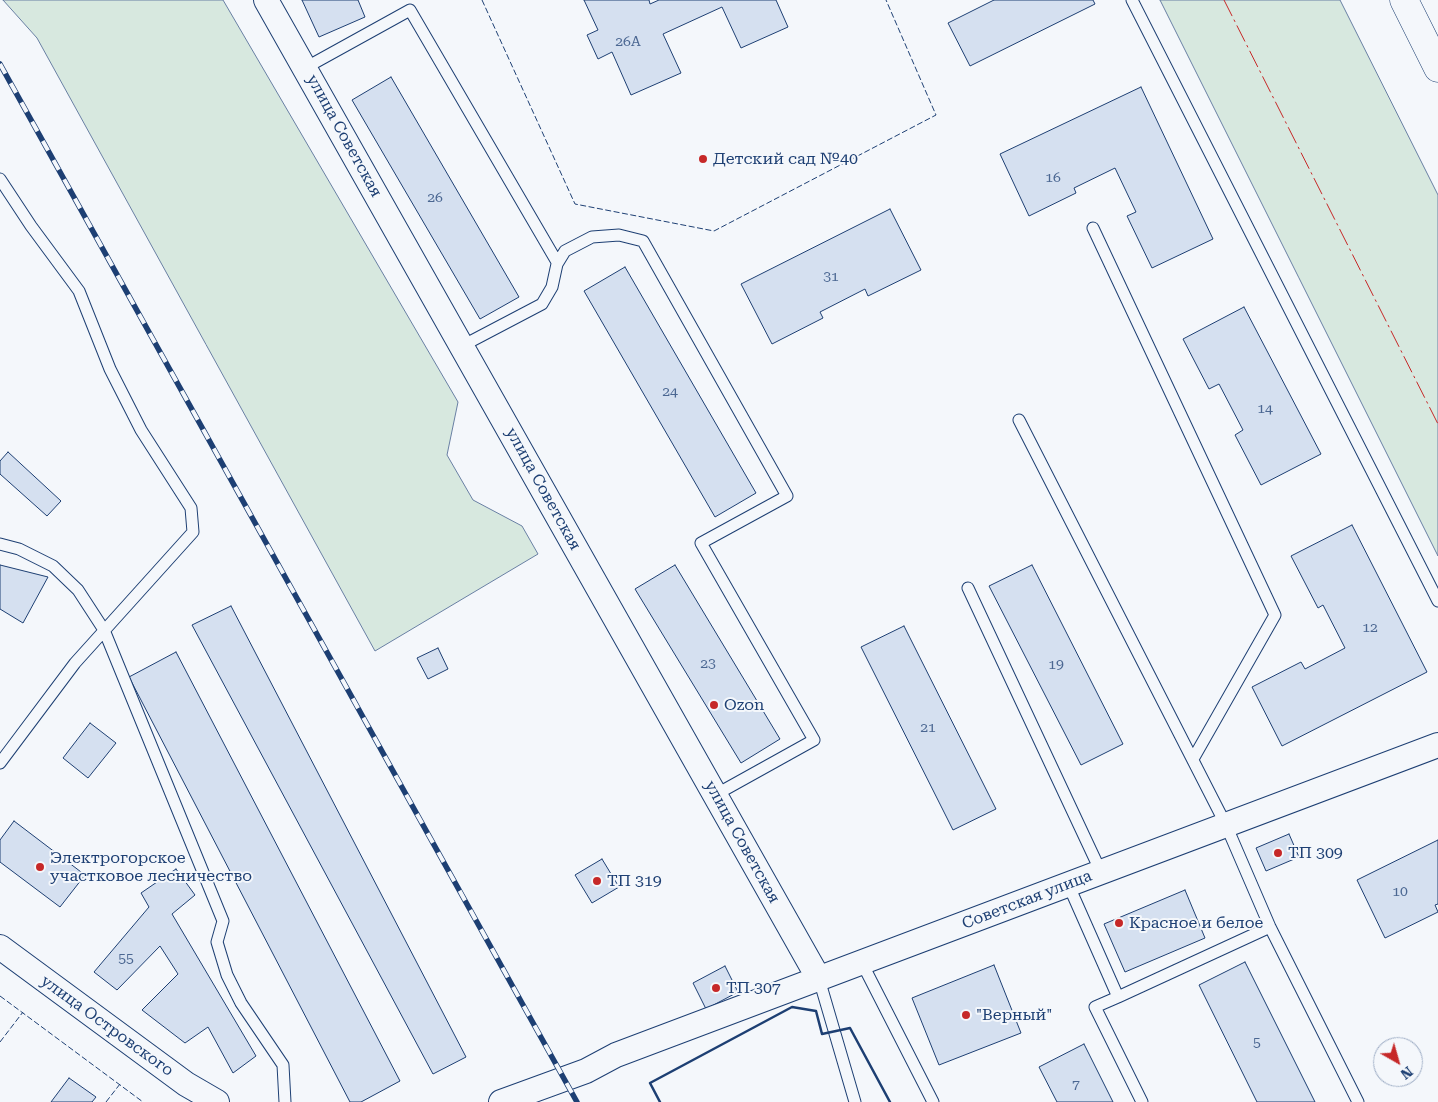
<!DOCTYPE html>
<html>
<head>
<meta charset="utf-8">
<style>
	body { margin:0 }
	#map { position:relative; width:1438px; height:1102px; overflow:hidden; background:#f4f7fb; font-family:"Roboto Serif",serif }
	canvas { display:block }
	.north { position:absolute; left:1373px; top:1037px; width:50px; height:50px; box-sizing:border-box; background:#f4f7fb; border:1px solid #9eadc5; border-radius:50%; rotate:142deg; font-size:14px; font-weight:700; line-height:20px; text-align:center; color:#1d3f73 }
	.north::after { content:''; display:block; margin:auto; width:18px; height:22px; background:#c62828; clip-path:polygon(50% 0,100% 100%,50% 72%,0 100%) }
</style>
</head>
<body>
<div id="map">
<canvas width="1438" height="1102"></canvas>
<div class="north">N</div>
</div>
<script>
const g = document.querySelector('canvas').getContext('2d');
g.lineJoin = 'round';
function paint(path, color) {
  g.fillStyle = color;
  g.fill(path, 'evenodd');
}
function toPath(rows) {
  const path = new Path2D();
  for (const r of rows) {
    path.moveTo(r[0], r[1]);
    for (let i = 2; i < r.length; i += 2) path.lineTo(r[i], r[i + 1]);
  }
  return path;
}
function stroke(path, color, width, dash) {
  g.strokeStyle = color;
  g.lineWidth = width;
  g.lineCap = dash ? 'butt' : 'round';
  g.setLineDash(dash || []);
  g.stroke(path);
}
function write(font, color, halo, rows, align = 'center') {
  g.font = font + ' "Roboto Serif",serif';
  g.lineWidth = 4;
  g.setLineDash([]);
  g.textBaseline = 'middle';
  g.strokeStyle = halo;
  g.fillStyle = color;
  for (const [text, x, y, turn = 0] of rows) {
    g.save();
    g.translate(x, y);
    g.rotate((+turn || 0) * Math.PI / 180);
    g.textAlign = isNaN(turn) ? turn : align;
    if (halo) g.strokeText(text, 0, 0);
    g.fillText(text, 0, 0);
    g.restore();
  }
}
const green = toPath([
	[3,0,223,0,458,402,447,455,473,500,522,526,538,554,375,651,37,38,3,0],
	[1160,0,1340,0,1438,195,1438,556,1160,0]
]);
const building = toPath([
	[302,0,358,0,365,17,319,37,302,0],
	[584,0,649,0,650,4,659,0,776,0,788,27,741,48,722,7,663,34,681,73,631,95,612,52,598,59,587,35,598,30,584,0],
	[994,0,1093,0,1095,4,970,66,948,23,994,0],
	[391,77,519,297,480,319,352,100,391,77],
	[1141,87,1213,239,1152,268,1127,216,1136,212,1115,168,1074,188,1076,193,1029,216,1000,154,1141,87],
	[890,209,921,270,868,296,865,289,820,312,823,318,772,344,741,284,890,209],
	[625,267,756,493,715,517,584,291,625,267],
	[1244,307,1321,454,1261,485,1235,435,1243,430,1219,384,1209,389,1183,339,1244,307],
	[8,452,61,501,47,516,0,474,0,461,8,452],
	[1352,525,1427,672,1282,746,1252,687,1301,662,1305,669,1345,648,1323,605,1318,608,1291,556,1352,525],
	[0,565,48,577,23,623,0,609,0,565],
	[675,565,780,739,741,763,635,589,675,565],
	[1032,565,1123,744,1081,765,989,586,1032,565],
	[231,606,466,1057,433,1074,192,625,231,606],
	[904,626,996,809,953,830,861,647,904,626],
	[438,648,448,669,428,679,417,658,438,648],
	[176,652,400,1081,361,1102,350,1102,129,677,176,652],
	[90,723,116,743,88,778,63,758,90,723],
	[14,821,85,875,60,907,0,862,0,840,14,821],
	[1289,834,1299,857,1266,871,1256,848,1289,834],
	[1438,840,1438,904,1435,905,1438,912,1385,938,1357,880,1438,840],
	[602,859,619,887,592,903,575,875,602,859],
	[176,869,195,895,172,914,256,1056,233,1073,208,1027,185,1043,142,1010,178,974,160,946,117,990,94,972,149,907,141,893,176,869],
	[1185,890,1205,938,1125,972,1104,924,1185,890],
	[1245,962,1315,1102,1257,1102,1199,985,1245,962],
	[994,965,1021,1033,939,1065,912,998,994,965],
	[725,966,738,992,706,1009,693,983,725,966],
	[1084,1044,1113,1102,1057,1102,1039,1067,1084,1044],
	[69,1078,96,1097,92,1102,51,1102,69,1078]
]);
const service = toPath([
	[1132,0,1438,601],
	[305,68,410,10,557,262],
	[0,179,31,226,79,291,110,369,141,430,191,508,193,532,75,663,0,763],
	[1093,228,1275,615,1193,759],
	[462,346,542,304,552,287,557,264,565,251,592,237,619,235,643,241,787,496,701,543,814,740,715,795],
	[1019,420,1226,825,1270,927,1358,1102],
	[0,544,19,549,53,566,78,590,104,630,223,921,217,942,227,975,241,1003,283,1065,285,1102],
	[968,588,1101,872],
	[1068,884,1118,997,1270,927],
	[862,963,933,1102],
	[819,979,855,1102],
	[1118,997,1095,1007,1142,1102]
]);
const minor = toPath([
	[266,0,819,979],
	[0,947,186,1084,217,1102],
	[501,1102,586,1071,616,1055,1438,745]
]);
const tertiary = toPath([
	[1404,0,1438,68]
]);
const rail = toPath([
	[0,64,577,1102]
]);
const fence = toPath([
	[482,0,575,204,714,231,936,115,886,0],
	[0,996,143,1102],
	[0,1042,23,1012],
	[106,1102,120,1084]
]);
const wall = toPath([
	[660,1102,650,1083,792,1007,816,1011,822,1034,850,1028,890,1102]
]);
const power = toPath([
	[1224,0,1438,424]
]);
const markers = [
	[703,159,5,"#c62828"],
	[714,705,5,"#c62828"],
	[1278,853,5,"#c62828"],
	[40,867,5,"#c62828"],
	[597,881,5,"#c62828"],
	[1119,923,5,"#c62828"],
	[716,988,5,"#c62828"],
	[966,1015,5,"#c62828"]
];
const numberNames = [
	["26А",628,42],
	["16",1053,178],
	["26",435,198],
	["31",831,277],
	["24",670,392],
	["14",1265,409],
	["12",1370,628],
	["23",708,664],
	["19",1056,665],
	["21",928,728],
	["10",1400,892],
	["55",126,959],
	["5",1257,1043],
	["7",1076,1085]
];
const streetNames = [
	["улица Советская",344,136,61],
	["улица Советская",543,489,61],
	["улица Советская",742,842,61],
	["Советская улица",1027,900,-21],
	["улица Островского",107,1026,36]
];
const poiNames = [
	["Детский сад №40",713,159],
	["Ozon",724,705],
	["ТП 309",1288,853],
	["Электрогорское",50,858],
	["участковое лесничество",50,876],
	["ТП 319",607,881],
	["Красное и белое",1129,923],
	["ТП 307",726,988],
	["\"Верный\"",976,1015]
];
paint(green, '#d7e8df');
stroke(green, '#687fa3', 1);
paint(building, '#d5e0f0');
stroke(building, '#1d3f73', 1);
stroke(service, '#1d3f73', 13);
stroke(minor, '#1d3f73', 26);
stroke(tertiary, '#1d3f73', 29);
stroke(service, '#f4f7fb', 11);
stroke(minor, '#f4f7fb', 24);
stroke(tertiary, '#f4f7fb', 28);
stroke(rail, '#1d3f73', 5.5);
stroke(rail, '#f4f7fb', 4, [11]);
stroke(fence, '#1d3f73', 1, [6, 2.5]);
stroke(wall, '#1d3f73', 2.5);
stroke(power, '#c62828', 1, [18, 4, 2.5, 4]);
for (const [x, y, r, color] of markers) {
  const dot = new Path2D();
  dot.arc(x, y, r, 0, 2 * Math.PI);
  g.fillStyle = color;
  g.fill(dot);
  stroke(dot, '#f4f7fb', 2);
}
write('14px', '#4b6792', null, numberNames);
write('16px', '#1d3f73', '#f4f7fb', streetNames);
write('16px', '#1d3f73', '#f4f7fb', poiNames, 'left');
</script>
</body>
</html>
